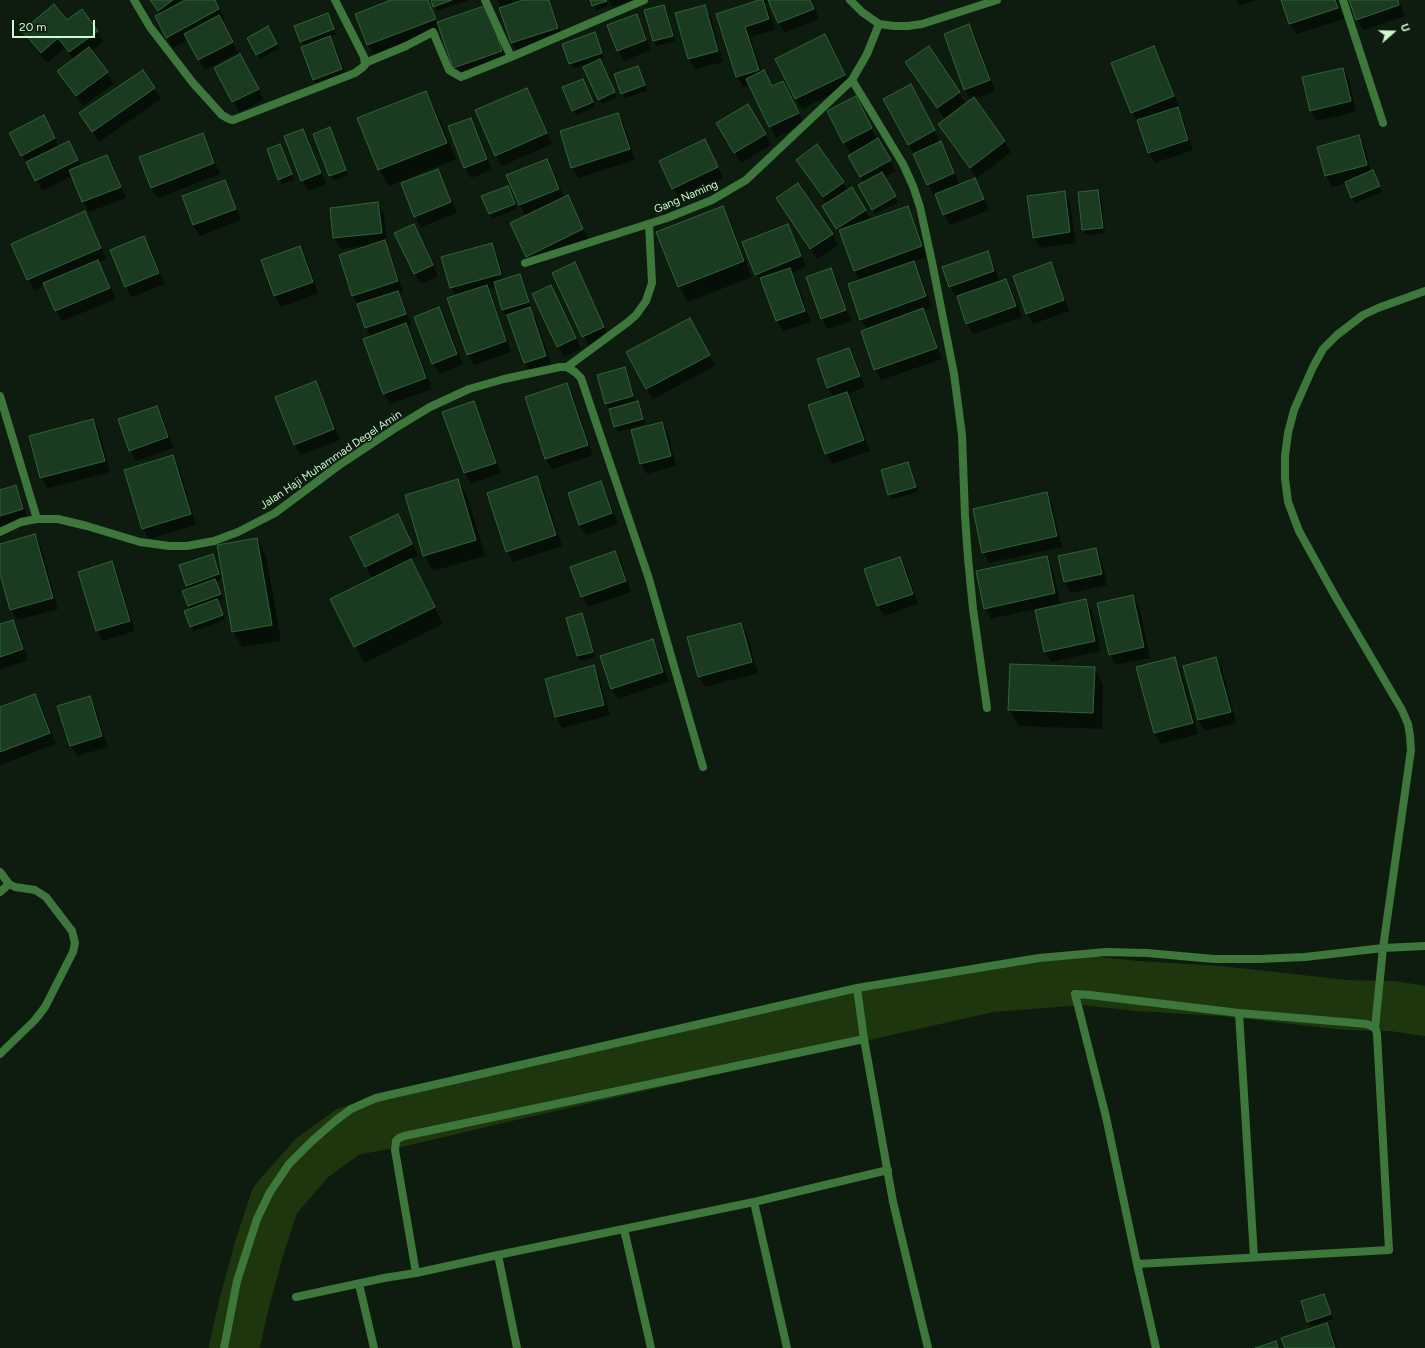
<!DOCTYPE html>
<html>
<head>
<meta charset="utf-8">
<style>
	body { margin:0 }
	#map { position:relative; width:1425px; height:1348px; overflow:hidden; background:#0d1c0f; font-family:Figtree,sans-serif }
	canvas { display:block }
	.north { position:absolute; left:1373px; top:12px; width:40px; height:40px; -webkit-text-stroke:3px #0d1c0f; paint-order:stroke; rotate:70deg; font-size:11px; font-weight:700; line-height:16px; text-align:center; color:#cdfacf }
	.north::after { content:''; display:block; margin:auto; width:14px; height:18px; background:#cdfacf; clip-path:polygon(50% 0,100% 100%,50% 72%,0 100%) }
	.scale { position:absolute; left:12px; top:20px; width:83px; height:18px; box-sizing:border-box; border:2px solid #cdfacf; border-top:0; padding-left:5px; font-size:12px; line-height:14px; white-space:nowrap; color:#cdfacf; -webkit-text-stroke:3px #0d1c0f; paint-order:stroke }
</style>
</head>
<body>
<div id="map">
<canvas width="1425" height="1348"></canvas>
<div class="north">U</div>
<div class="scale">20 m</div>
</div>
<script>
const g = document.querySelector('canvas').getContext('2d');
g.lineJoin = 'round';
function paint(path, color) {
  g.fillStyle = color;
  g.fill(path, 'evenodd');
}
function toPath(rows) {
  const path = new Path2D();
  for (const r of rows) {
    path.moveTo(r[0], r[1]);
    for (let i = 2; i < r.length; i += 2) path.lineTo(r[i], r[i + 1]);
  }
  return path;
}
function stroke(path, color, width, dash) {
  g.strokeStyle = color;
  g.lineWidth = width;
  g.lineCap = dash ? 'butt' : 'round';
  g.setLineDash(dash || []);
  g.stroke(path);
}
function write(font, color, halo, rows, align = 'center') {
  g.font = font + ' Figtree,sans-serif';
  g.lineWidth = 3;
  g.setLineDash([]);
  g.textBaseline = 'middle';
  g.strokeStyle = halo;
  g.fillStyle = color;
  for (const [text, x, y, turn = 0] of rows) {
    g.save();
    g.translate(x, y);
    g.rotate((+turn || 0) * Math.PI / 180);
    g.textAlign = isNaN(turn) ? turn : align;
    if (halo) g.strokeText(text, 0, 0);
    g.fillText(text, 0, 0);
    g.restore();
  }
}
const shadow = toPath([
	[150,0,214,0,225,20,221,22,238,53,205,70,188,39,173,48,167,37,160,14],
	[394,0,429,0,438,23,492,17,508,62,460,78,454,68,441,30,374,55,368,45,356,15],
	[432,0,469,0,437,11],
	[497,0,550,0,563,39,518,53,512,43,502,8],
	[591,0,606,0,609,6,596,10],
	[609,0,637,0,613,7],
	[760,0,811,0,819,19,785,33,778,22,770,2,765,4,769,10,775,30,750,37,762,72,772,87,789,93,804,124,776,138,750,85,743,87,737,77,718,14],
	[1236,0,1256,0,1239,6],
	[1282,0,1337,0,1344,19,1296,34,1290,24],
	[1350,0,1399,0,1405,16,1363,30,1357,20],
	[664,6,667,11,675,41,656,46,654,41],
	[704,7,711,17,723,62,695,69,689,59,677,14],
	[82,10,104,42,91,51,107,73,113,84,83,106,65,82,59,71,74,60,65,48,47,63,30,42,24,32,67,21],
	[328,15,336,34,329,37,336,48,348,80,320,90,314,80,302,48,304,47,295,27],
	[636,15,642,25,651,50,624,61,618,50],
	[969,26,975,36,995,91,974,99,1005,142,1011,152,977,178,945,134,939,124,945,121,935,103,934,104,913,73,929,47,966,104,971,100,965,90],
	[268,28,279,49,260,59,248,38],
	[594,33,604,58,599,60,617,97,602,104,599,99,590,63,573,69,563,44],
	[831,46,850,85,802,109,796,99],
	[1154,48,1160,58,1179,107,1177,107,1183,119,1193,150,1155,163,1149,153,1138,123,1132,112],
	[246,66,264,100,239,112,216,68],
	[1343,69,1349,79,1356,112,1317,121,1311,111],
	[143,71,161,99,99,142,80,114],
	[640,72,647,91,625,98,622,94],
	[585,85,595,107,576,115,573,110],
	[526,89,532,99,552,144,502,166,496,156,476,110],
	[426,92,435,108,456,159,389,186,379,170,359,119],
	[916,96,946,153,960,185,975,179,981,190,989,210,950,225,944,215,936,194,934,195,928,184,914,154,884,100],
	[748,105,771,145,741,163,718,124],
	[861,108,877,140,896,171,884,178,898,202,875,214,859,186,864,183,849,156,856,152,855,151,850,153,844,142],
	[618,114,624,124,635,160,578,178,572,167],
	[471,119,477,129,492,170,471,178,465,167],
	[49,127,59,147,74,153,81,166,107,156,113,166,126,198,89,212,83,202,73,176,42,191,29,165,28,166,22,155],
	[303,130,309,140,326,184,308,191,302,180],
	[332,133,348,175,333,181,314,135],
	[202,134,208,145,220,174,158,198,151,188],
	[1358,137,1365,147,1371,172,1375,176,1382,192,1355,203,1346,183,1332,187,1326,176,1318,148],
	[705,140,723,178,679,199,673,188],
	[280,145,294,180,282,184,268,150],
	[817,145,848,190,851,188,871,220,907,207,913,218,927,257,913,262,919,272,932,307,923,310,928,320,942,359,881,380,875,369,867,329,861,320,860,280,854,270,843,239,829,217,827,204,797,160],
	[547,160,553,171,564,198,567,197,589,240,533,267,527,256,526,216,520,205],
	[437,170,443,181,457,213,421,227,415,216],
	[224,181,230,192,241,220,200,236,193,225,183,197],
	[1098,191,1101,196,1105,233,1086,235,1083,230,1079,193],
	[510,192,517,209,492,219,483,197],
	[1064,192,1070,202,1076,243,1040,248,1034,237],
	[378,204,384,214,387,243,385,243,390,252,403,292,398,294,403,303,411,325,407,326,412,335,432,389,390,404,384,393,371,337,366,327,359,307,353,296,369,245,341,249,334,238,331,209],
	[722,208,731,224,752,277,688,302,679,286],
	[783,209,832,234,838,245,817,259],
	[85,213,91,223,106,259,99,262,104,271,116,299,62,321,56,311,46,285,34,290,12,244],
	[787,225,794,236,806,267,792,273,796,280,811,322,783,331,777,321,764,284,762,285,756,274],
	[419,236,438,276,421,284,415,274],
	[144,237,150,247,165,284,132,297,126,287,111,250],
	[491,244,497,255,504,278,499,269,497,270,503,280,520,275,523,280,531,307,529,308,536,319,552,366,531,373,525,363,508,314,506,315,503,310,497,287,488,289,492,297,511,352,474,365,467,354,456,296,451,288],
	[299,247,306,258,318,293,281,307,275,296,263,261],
	[987,253,993,263,1000,282,1006,280,1012,290,1022,317,973,334,967,324,958,297,956,297,950,287,944,268],
	[574,263,609,338,589,347,553,273],
	[1050,264,1056,274,1069,311,1033,324,1027,313],
	[831,269,837,280,851,321,828,329,822,319],
	[556,297,581,349,564,357,558,346],
	[439,308,445,319,463,364,439,374,433,363],
	[696,329,715,366,653,399,647,389],
	[849,349,855,359,865,387,847,394,853,403,870,451,832,464,826,454,809,406,834,397,828,388],
	[624,368,627,373,635,403,638,402,640,407,645,424,618,432,615,427,610,408,606,403],
	[315,382,321,393,340,440,301,455,294,444],
	[567,384,573,395,593,455,552,469,546,459,526,398],
	[473,402,479,413,501,473,471,484,465,473,443,412],
	[157,407,163,418,173,448,136,461,130,450],
	[93,420,99,431,110,472,48,488,41,478,30,437],
	[661,423,668,433,676,466,647,474,641,463],
	[173,456,179,467,196,525,149,539,143,529,125,471],
	[908,463,911,468,918,492,892,499,889,494],
	[536,478,543,488,562,546,513,562,507,551],
	[458,480,467,496,485,556,433,571,424,555],
	[600,482,606,493,618,524,586,535,580,525],
	[15,487,21,497,28,520,0,528,0,491],
	[1046,493,1052,504,1062,547,989,563,983,552],
	[397,515,418,555,410,559,443,624,364,663,332,599,388,572,387,570,372,577,366,567],
	[35,535,41,546,58,609,17,620,11,609,0,570,0,545],
	[257,539,266,555,281,641,242,647,233,631],
	[1096,549,1102,560,1107,585,1071,593,1065,582,1059,557],
	[615,552,621,562,631,592,588,607,582,596],
	[212,555,221,579,216,582,223,599,217,601,225,620,194,631,191,626,191,610,183,591,189,589,187,585],
	[1046,557,1052,567,1061,606,1086,600,1092,611,1101,651,1051,662,1045,652,1035,609,991,619,985,608],
	[900,558,906,568,918,604,884,616,878,606,865,570],
	[111,563,117,573,135,631,103,641,97,631],
	[1133,596,1139,606,1150,658,1116,665,1110,655],
	[581,615,584,620,595,657,581,661,578,656,567,618],
	[12,621,18,631,28,660,0,670,0,625],
	[741,624,747,634,758,673,705,687,699,676],
	[652,640,658,651,669,682,618,699,612,689,602,657],
	[1174,658,1181,669,1198,734,1161,744,1155,733,1138,668],
	[1216,658,1222,668,1236,723,1205,731,1198,720,1184,667],
	[593,666,599,677,610,715,562,728,556,717,546,679],
	[1094,668,1103,684,1102,729,1019,726,1009,709],
	[35,695,41,706,56,744,0,765,0,708],
	[89,697,95,708,108,747,77,756,71,746,59,706],
	[1324,1295,1333,1319,1311,1326,1308,1321],
	[1326,1324,1333,1335,1337,1348,1286,1348]
]);
const river = toPath([
	[234,1348,244,1304,259,1249,275,1200,312,1158,349,1131,399,1122,509,1096,990,987,1082,980,1137,986,1221,991,1346,1005,1392,1006,1425,1011]
]);
const building = toPath([
	[150,0,173,0,158,11,150,0],
	[185,0,215,0,219,9,166,38,155,16,185,0],
	[391,0,428,0,436,19,367,45,355,14,391,0],
	[431,0,452,0,433,7,431,0],
	[523,0,549,0,558,28,511,43,499,8,523,0],
	[590,0,606,0,607,1,592,6,590,0],
	[759,0,763,0,769,19,745,27,759,70,736,77,716,14,759,0],
	[768,0,810,0,814,9,778,23,768,0],
	[1281,0,1335,0,1338,8,1289,24,1281,0],
	[1349,0,1398,0,1399,5,1356,20,1349,0],
	[54,4,67,20,82,9,98,31,69,52,58,38,41,53,22,31,54,4],
	[487,5,502,51,453,68,437,22,487,5],
	[664,5,673,36,653,41,644,10,664,5],
	[705,5,718,51,688,59,675,13,705,5],
	[328,13,334,29,300,42,294,26,328,13],
	[637,14,646,40,617,51,607,25,637,14],
	[219,15,233,42,198,60,184,34,219,15],
	[969,24,990,80,964,90,944,34,969,24],
	[268,26,277,44,256,55,247,38,268,26],
	[595,32,602,53,569,64,562,44,595,32],
	[825,34,845,75,795,99,775,59,825,34],
	[330,36,342,69,313,80,301,47,330,36],
	[929,46,960,92,937,108,905,62,929,46],
	[1154,46,1174,96,1131,113,1111,63,1154,46],
	[89,47,108,72,76,96,57,71,89,47],
	[240,54,259,89,232,102,214,68,240,54],
	[600,59,615,92,598,100,583,67,600,59],
	[638,66,645,85,621,94,614,74,638,66],
	[1343,68,1351,101,1310,111,1302,77,1343,68],
	[143,70,155,88,92,132,79,113,143,70],
	[764,70,772,86,783,81,799,113,769,127,746,79,764,70],
	[583,79,593,102,572,111,562,87,583,79],
	[911,84,935,130,908,145,883,99,911,84],
	[527,88,547,133,495,156,475,110,527,88],
	[426,91,447,143,378,170,357,118,426,91],
	[856,96,872,128,843,143,827,111,856,96],
	[974,97,1005,141,970,168,938,124,974,97],
	[748,104,766,134,734,153,716,123,748,104],
	[1178,107,1188,140,1148,153,1137,120,1178,107],
	[618,113,630,149,571,168,560,131,618,113],
	[44,115,55,138,21,156,9,133,44,115],
	[471,118,487,159,464,168,448,126,471,118],
	[330,127,346,170,329,176,313,134,330,127],
	[303,129,321,173,301,181,284,136,303,129],
	[203,133,214,163,151,188,139,157,203,133],
	[1359,135,1367,165,1325,176,1317,147,1359,135],
	[878,138,891,160,860,177,848,156,878,138],
	[705,139,718,167,672,189,659,161,705,139],
	[69,141,78,160,35,181,26,162,69,141],
	[941,141,954,173,927,185,913,154,941,141],
	[280,144,292,174,278,180,267,149,280,144],
	[817,144,844,182,823,197,796,160,817,144],
	[107,155,121,187,82,202,69,170,107,155],
	[547,159,559,189,519,205,506,175,547,159],
	[438,169,451,202,414,217,401,183,438,169],
	[1373,170,1380,186,1351,198,1345,182,1373,170],
	[882,172,896,196,872,210,858,185,882,172],
	[975,178,984,199,943,215,935,194,975,178],
	[225,180,236,209,193,225,182,196,225,180],
	[798,183,833,234,810,249,776,198,798,183],
	[508,186,515,204,489,214,481,196,508,186],
	[852,187,866,210,836,229,822,206,852,187],
	[1098,190,1103,228,1082,230,1078,192,1098,190],
	[1065,191,1070,232,1033,238,1027,196,1065,191],
	[568,195,583,229,526,257,510,223,568,195],
	[378,202,382,233,333,238,330,208,378,202],
	[723,206,744,261,678,287,656,232,723,206],
	[908,206,922,246,854,271,839,230,908,206],
	[85,211,101,248,27,280,11,244,85,211],
	[414,224,433,265,414,274,394,233,414,224],
	[788,224,801,256,755,275,742,242,788,224],
	[144,236,159,273,125,287,110,250,144,236],
	[385,240,398,281,352,296,339,255,385,240],
	[492,243,501,274,450,288,441,257,492,243],
	[300,246,313,282,274,296,261,260,300,246],
	[988,251,994,271,949,287,942,267,988,251],
	[98,260,110,288,55,311,43,283,98,260],
	[914,261,926,296,860,320,848,284,914,261],
	[575,262,604,327,582,337,552,273,575,262],
	[1051,262,1064,300,1026,314,1013,276,1051,262],
	[790,268,805,311,776,321,760,278,790,268],
	[831,268,846,310,821,319,806,277,831,268],
	[520,274,529,302,502,310,494,282,520,274],
	[1006,279,1016,306,966,324,957,296,1006,279],
	[487,285,506,341,467,355,447,298,487,285],
	[551,285,576,338,557,347,532,294,551,285],
	[398,291,406,314,365,328,357,304,398,291],
	[439,307,457,354,432,364,414,317,439,307],
	[530,307,546,356,524,363,507,315,530,307],
	[923,308,937,348,874,370,861,331,923,308],
	[690,318,710,355,646,389,626,352,690,318],
	[406,323,426,378,383,394,363,339,406,323],
	[849,348,860,376,827,388,817,359,849,348],
	[625,367,633,396,605,404,597,375,625,367],
	[316,381,334,429,294,445,275,397,316,381],
	[567,383,588,445,545,459,525,397,567,383],
	[847,392,864,440,825,454,808,405,847,392],
	[474,401,496,463,464,473,442,412,474,401],
	[638,401,643,419,614,427,609,409,638,401],
	[157,406,168,437,129,451,118,419,157,406],
	[93,419,105,461,40,478,29,436,93,419],
	[662,422,671,456,640,464,631,430,662,422],
	[173,455,191,514,142,529,124,470,173,455],
	[908,462,916,487,888,495,881,470,908,462],
	[537,476,556,535,506,552,487,493,537,476],
	[458,479,476,540,423,556,405,495,458,479],
	[601,481,612,513,579,525,568,493,601,481],
	[16,485,23,509,0,516,0,490,16,485],
	[1047,492,1057,536,982,553,973,509,1047,492],
	[398,514,412,544,365,567,350,537,398,514],
	[35,534,53,598,10,610,0,574,0,544,35,534],
	[257,538,272,625,232,632,217,545,257,538],
	[1096,548,1102,574,1064,582,1058,556,1096,548],
	[615,551,626,581,581,597,570,567,615,551],
	[213,554,219,574,186,586,179,565,213,554],
	[1047,556,1055,593,984,609,976,571,1047,556],
	[900,557,913,594,877,606,864,569,900,557],
	[411,559,435,607,354,647,330,599,411,559],
	[112,561,130,621,96,631,78,572,112,561],
	[215,579,221,594,188,606,182,591,215,579],
	[1133,595,1144,647,1109,655,1097,603,1133,595],
	[217,599,223,615,190,627,184,611,217,599],
	[1086,599,1095,641,1044,652,1035,610,1086,599],
	[582,613,593,652,577,656,566,618,582,613],
	[13,620,23,649,0,657,0,624,13,620],
	[741,623,752,662,698,677,687,637,741,623],
	[653,639,663,672,611,689,600,656,653,639],
	[1175,657,1193,723,1154,733,1136,667,1175,657],
	[1216,657,1231,712,1198,720,1183,666,1216,657],
	[1010,664,1095,667,1093,713,1008,710,1010,664],
	[594,665,604,705,555,717,545,679,594,665],
	[35,694,50,733,0,752,0,707,35,694],
	[90,696,102,736,70,746,57,706,90,696],
	[1324,1294,1331,1314,1307,1322,1301,1301,1324,1294],
	[1327,1323,1335,1348,1285,1348,1281,1338,1327,1323],
	[1276,1341,1278,1348,1255,1348,1276,1341]
]);
const minor = toPath([
	[134,0,150,27,193,83,222,115,229,119,233,120,355,73,363,67,365,65,364,57,335,0],
	[485,0,511,57],
	[1343,0,1383,123],
	[365,63,406,46,433,32,449,70,461,77,511,57,644,0],
	[852,80,903,164,913,186,920,207,932,262,954,374,962,435,965,516,968,558,973,609,987,708],
	[525,263,667,218,712,200,746,180,852,80,867,54,879,24],
	[567,367,628,322,636,315,646,301,652,283,649,224],
	[0,396,37,519],
	[0,532,21,522,37,519,58,519,87,526,140,542,169,546,187,546,214,541,238,532,275,513,338,466,397,427,430,407,469,389,504,379,560,367,567,367,575,372,581,378,649,579,703,767],
	[0,872,9,884,15,887,35,890,46,897,72,931,75,943,73,952,45,1007,35,1020,0,1054],
	[0,892,9,884],
	[857,988,864,1039,893,1202,928,1348],
	[1239,1013,1254,1257],
	[1375,1028,1383,948,1411,750,1410,736,1408,724,1402,710,1335,596,1299,531,1288,502,1285,478,1285,456,1288,433,1294,410,1313,367,1323,349,1337,335,1363,315,1378,308,1425,291],
	[754,1202,787,1348],
	[624,1229,651,1348],
	[498,1255,517,1348],
	[1137,1264,1106,1117,1075,994,1090,995,1239,1013,1367,1024,1373,1027,1376,1030,1377,1034,1389,1250,1137,1264,1156,1348],
	[416,1273,395,1150,396,1141,399,1138,404,1136,864,1039],
	[359,1284,374,1348],
	[296,1297,384,1278,416,1273,498,1255,754,1202,888,1170],
	[224,1348,237,1281,257,1219,270,1192,289,1164,311,1142,335,1121,351,1109,376,1098,857,988,1039,958,1106,952,1147,953,1214,959,1259,959,1305,957,1383,948,1425,946]
]);
const tertiary = toPath([
	[850,0,862,12,879,24,894,26,908,26,922,24,997,0]
]);
const streetNames = [
	["Gang Naming",686,197,-23],
	["Jalan Haji Muhammad Degel Amin",331,460,-34]
];
paint(shadow, '#0007');
stroke(river, '#1e360d', 50);
paint(building, '#1b3b20');
stroke(building, '#2f6536', 1);
stroke(minor, '#3d773c', 8);
stroke(tertiary, '#3d773c', 8);
write('11px', '#cdfacf', '#0d1c0f', streetNames);
</script>
</body>
</html>
